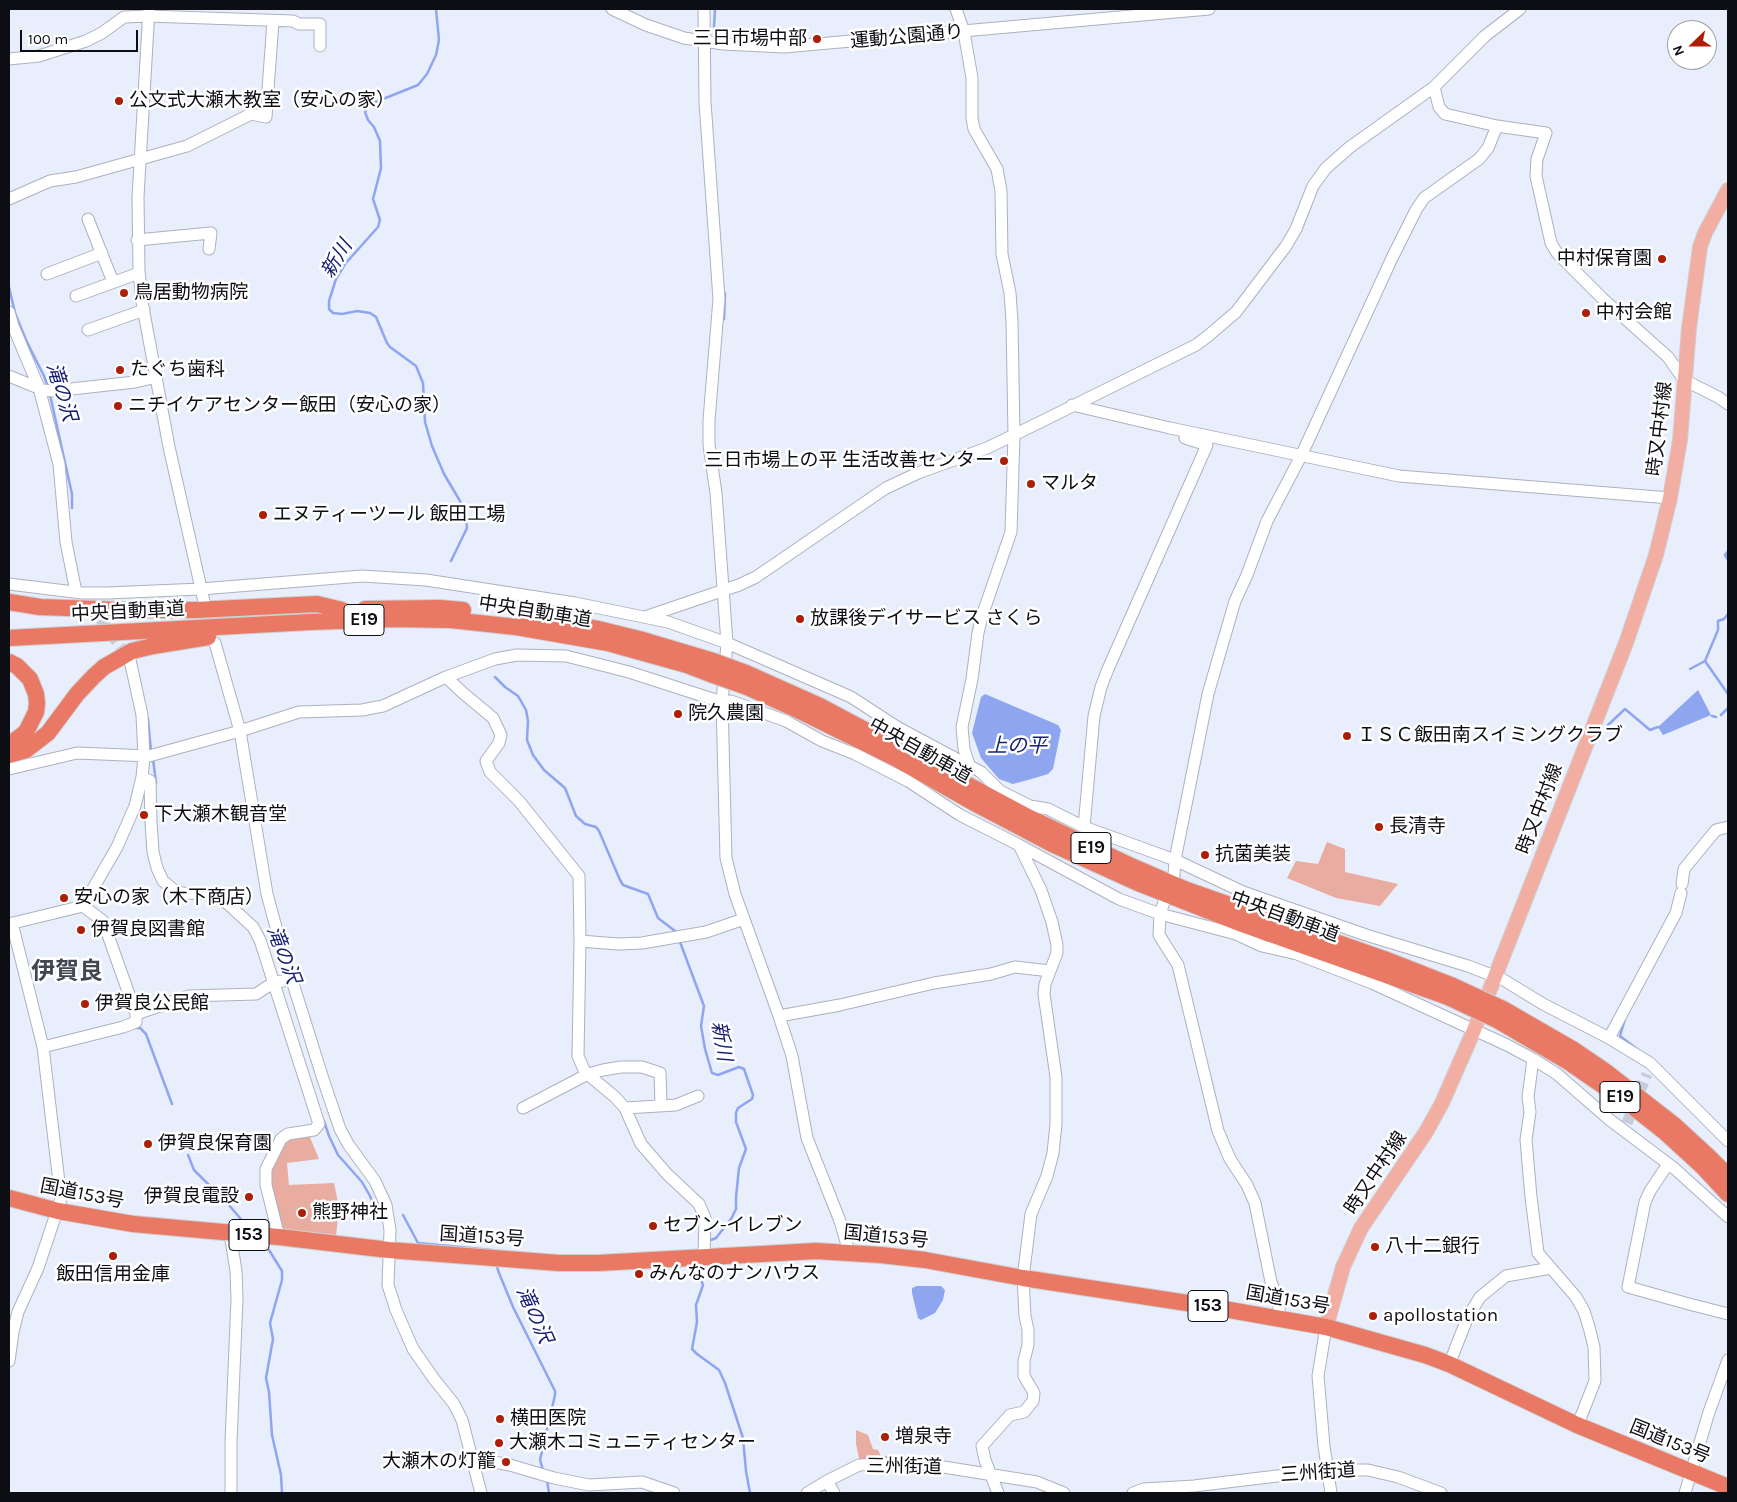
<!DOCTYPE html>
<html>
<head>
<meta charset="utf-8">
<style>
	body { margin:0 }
	#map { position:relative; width:1737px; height:1502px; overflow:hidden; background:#e9eefd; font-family:Karla,sans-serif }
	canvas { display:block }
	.frame { position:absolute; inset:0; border:10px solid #0d0e13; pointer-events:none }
	.north { position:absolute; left:1667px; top:20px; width:50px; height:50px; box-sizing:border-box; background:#fff; border:1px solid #9e9fa1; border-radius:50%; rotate:248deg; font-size:14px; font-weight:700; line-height:20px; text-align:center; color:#0d0e13 }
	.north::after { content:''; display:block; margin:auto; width:18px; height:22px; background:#ad1e07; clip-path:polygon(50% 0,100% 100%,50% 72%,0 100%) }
	.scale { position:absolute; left:20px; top:30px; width:118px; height:22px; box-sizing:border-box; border:2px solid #0d0e13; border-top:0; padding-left:6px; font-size:15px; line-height:18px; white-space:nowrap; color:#0d0e13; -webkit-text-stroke:4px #fff; paint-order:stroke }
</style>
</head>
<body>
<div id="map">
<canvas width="1737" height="1502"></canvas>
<div class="frame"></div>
<div class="north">N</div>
<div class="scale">100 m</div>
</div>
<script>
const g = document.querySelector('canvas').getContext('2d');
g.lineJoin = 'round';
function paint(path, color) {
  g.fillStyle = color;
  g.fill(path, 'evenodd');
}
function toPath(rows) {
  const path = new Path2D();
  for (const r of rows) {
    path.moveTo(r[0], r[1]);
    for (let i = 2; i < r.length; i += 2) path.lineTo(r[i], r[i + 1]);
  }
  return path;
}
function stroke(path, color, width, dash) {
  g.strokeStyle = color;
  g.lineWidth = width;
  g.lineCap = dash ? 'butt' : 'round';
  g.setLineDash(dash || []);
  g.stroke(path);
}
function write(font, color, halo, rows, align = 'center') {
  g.font = font + ' Karla,"Noto Sans JP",sans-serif';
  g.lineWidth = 5;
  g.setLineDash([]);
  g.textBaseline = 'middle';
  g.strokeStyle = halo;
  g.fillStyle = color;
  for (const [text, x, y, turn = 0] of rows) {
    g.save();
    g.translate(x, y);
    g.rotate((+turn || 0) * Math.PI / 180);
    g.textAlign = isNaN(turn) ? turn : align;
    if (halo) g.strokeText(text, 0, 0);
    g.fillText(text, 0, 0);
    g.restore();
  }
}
const green = toPath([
	[1327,842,1345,849,1345,872,1398,884,1380,906,1336,898,1287,878,1296,861,1318,864],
	[309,1135,319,1159,287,1163,289,1185,334,1183,339,1207,336,1236,282,1231,277,1221,268,1169,284,1140],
	[856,1430,868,1435,873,1449,878,1450,881,1456,900,1456,900,1460,860,1463,856,1444]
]);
const water = toPath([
	[1698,690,1711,715,1663,735,1658,727],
	[985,694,1058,725,1061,730,1053,769,1048,774,1035,778,1013,784,999,779,981,758,972,733,981,697],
	[917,1286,941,1286,945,1290,943,1300,935,1313,921,1320,918,1318,912,1293,912,1288]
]);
const stream = toPath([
	[436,9,439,40,436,55,427,74,418,85,368,105,365,112,368,120,374,127,380,141,381,168,373,199,380,220,378,227,345,264,336,279,329,301,329,309,333,313,342,314,357,311,370,313,376,317,387,343,390,347,416,366,423,383,425,422,432,446,444,474,460,501,466,518,467,528,451,561],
	[714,27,715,9],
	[9,287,15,313,26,340,44,376,48,387],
	[720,322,724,319,725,294,723,290],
	[50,395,72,494,72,508],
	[1728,551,1725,555,1728,560],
	[1728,614,1724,619,1718,621,1718,630,1705,661,1728,694],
	[1690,669,1705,661],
	[495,677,505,687,518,696,526,710,528,721,527,740,533,755,544,770,565,788,576,816,585,824,596,827,599,831,620,880,623,885,648,894,658,918,675,931],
	[1721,715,1728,708],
	[1712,716,1716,717],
	[148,719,151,751],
	[1607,726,1625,709,1650,730,1658,727],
	[153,759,156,783],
	[680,942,704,1006,701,1026,705,1049,712,1073,718,1075,739,1067,744,1069,753,1095,752,1099,738,1108,736,1113,736,1122,746,1149,739,1168,736,1197,736,1209,731,1219,716,1238,711,1240],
	[1625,1019,1620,1036,1637,1049],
	[135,1028,140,1028,146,1034,172,1104],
	[324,1121,329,1136,338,1155,362,1182,370,1196,376,1211],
	[188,1155,194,1170,228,1204,246,1225],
	[403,1215,418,1243,492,1250],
	[269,1250,282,1271,282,1280,270,1323,273,1339,266,1378,269,1392,272,1435,281,1475,282,1493],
	[496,1264,499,1273,513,1307,555,1391,555,1395,540,1460,543,1470],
	[695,1264,703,1285,696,1305,697,1322,692,1349,697,1354,719,1370,725,1383,743,1438,746,1471,750,1493],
	[547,1480,549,1493]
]);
const minorTunnel = toPath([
	[91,606,129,659],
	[1627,1123,1647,1074]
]);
const minor = toPath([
	[149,9,138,197,139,271,142,302,169,447,205,606],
	[612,9,646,25,684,38,723,44,784,47,1209,9],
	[704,9,705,102,719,299,709,420,709,445,716,493,727,643,722,702,726,858,735,894,779,1016,792,1056,807,1138,840,1221,849,1252],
	[956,9,964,32,972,78,972,118,974,129,997,169,1001,191,1002,254,1010,293,1012,321,1014,435,1011,532,982,616,978,633,972,679,962,727,964,749,970,768],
	[9,59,39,56,86,41,102,33,124,17,148,16,293,21,299,24,320,24,320,46],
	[1434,87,1439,107,1445,114,1497,126,1546,133,1537,159,1536,176,1551,243,1557,253,1602,298,1668,357,1684,380,1718,397,1728,404],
	[9,199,50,181,76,177,187,146,251,114,266,117,273,21],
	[88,219,113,282],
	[137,240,211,233,209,249],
	[47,274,102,253],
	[76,296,139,273],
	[9,312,13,326,39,388,59,464,66,542,76,592],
	[88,330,144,310],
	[9,376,43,390,53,391,135,382,157,377],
	[1072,405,1170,428,1399,476,1670,498],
	[9,584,82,593,107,593,201,589,362,576,426,580,575,603,668,622,727,643,851,697,897,727,981,772,1000,791,1030,806,1048,809,1084,827,1175,860,1243,892,1366,935,1468,966,1502,979,1543,1004,1609,1038,1650,1063,1728,1141],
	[645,617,739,585,756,577,886,488,918,473,987,448,1014,435,1196,345,1208,336,1236,312,1286,246,1296,229,1313,186,1326,168,1350,147,1434,87,1485,36,1520,9],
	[215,643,240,731,267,894,280,942,323,1079,340,1129,348,1144,375,1181,386,1205,390,1230,388,1285,396,1310,413,1349,434,1379,454,1404,462,1420,481,1493],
	[446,677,463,693,493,718,501,735,499,743,486,761,490,772,519,801,579,876,580,941,578,1056,585,1072,615,1097,625,1108,641,1144,667,1174,699,1204,705,1218,704,1257],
	[9,769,77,753,149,756,240,731,299,712,362,710,383,706,446,677,495,659,517,655,566,656,629,672,722,702,731,701,786,721,822,741,855,754,908,781,960,815,1019,845,1119,899,1160,914,1236,934,1262,946,1297,954,1372,983,1507,1045,1533,1059,1557,1074,1610,1120,1675,1169,1728,1217],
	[142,777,150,781,151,822,153,852,157,868,163,881,174,890,182,893,210,894,219,898,228,904,253,927,260,940,319,1124,314,1130,288,1134,281,1139,266,1169,266,1185,279,1237],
	[1084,827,1094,716,1101,687,1108,669,1207,445,1185,438],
	[1174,875,1175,860,1208,694,1235,601,1247,575,1267,521,1301,456,1392,258,1416,210,1424,198,1479,159,1488,148,1497,126],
	[1682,884,1684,869,1716,830,1728,827],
	[1164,902,1160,914,1159,935,1178,965,1218,1131,1230,1159,1247,1185,1255,1203,1271,1282,1279,1302,1279,1311],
	[9,924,83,906,117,847,135,806,142,777,144,757,142,715,130,660],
	[580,941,618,944,642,943,706,932,744,919],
	[136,1014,189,996,256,994,273,983,292,979],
	[779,1016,840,1005,934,983,991,974,1015,967,1050,971],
	[1609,1038,1676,913,1681,893],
	[43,1047,123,1027,136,1022,136,1014,103,921,83,906],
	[1533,1059,1528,1097,1530,1112,1526,1140,1531,1197,1538,1253,1576,1297,1584,1311,1589,1327,1594,1347,1595,1381,1580,1419],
	[523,1108,588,1074,603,1070,621,1067,642,1067,660,1073,661,1105],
	[625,1108,676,1105,698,1096],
	[1668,1164,1650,1191,1645,1202,1628,1287,1689,1304,1728,1314],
	[230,1233,236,1271,237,1299,231,1442,231,1493],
	[1326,1327,1318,1376,1324,1446,1331,1493],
	[1452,1357,1467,1319,1480,1297,1506,1276,1551,1268],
	[9,1361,13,1332,18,1312,38,1268,61,1199,43,1047,12,923],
	[472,1458,510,1465,554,1478,589,1485,642,1482,674,1493],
	[827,1481,834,1493],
	[807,1493,827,1481,859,1465,900,1463,925,1464,1037,1482,1064,1493],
	[998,1493,985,1460,982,1446,1010,1415,1024,1412,1033,1401,1034,1393,1024,1376,1024,1361,1028,1345,1028,1330,1025,1316,1023,1278,1031,1214,1047,1176,1053,1153,1056,1124,1056,1077,1044,994,1045,984,1057,953,1057,945,1052,922,1041,890,1019,845],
	[1133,1493,1144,1489,1194,1486,1327,1470,1368,1470,1398,1477,1441,1493],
	[1685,1493,1709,1412,1728,1360]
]);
const major = toPath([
	[1326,1327,1343,1267,1361,1228,1426,1132,1442,1103,1474,1030,1626,643,1656,555,1670,498,1680,440,1689,328,1700,247,1705,233,1728,190]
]);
const highway = toPath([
	[9,602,40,607,124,610,195,610,317,604,342,610],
	[365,609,440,608,463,610],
	[527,618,598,629,639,639,713,661],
	[9,638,310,622,394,619,451,620,516,627,608,643,687,665,713,675],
	[9,662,17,666,30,679,36,694,37,703,36,712,26,732,9,745],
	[746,673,820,706,1030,818,1129,865,1187,890,1384,959,1453,986],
	[747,687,802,712,895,758,976,804,1052,844,1138,883,1242,924,1448,997],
	[9,755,26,750,48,733,77,694,94,676,104,667,132,651,153,646,208,637],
	[1503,1009,1574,1050,1605,1071,1673,1124,1710,1158,1728,1176],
	[1497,1020,1567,1061,1628,1103,1666,1133,1702,1166,1728,1194],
	[9,1198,58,1211,133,1224,279,1237,389,1250,559,1263,598,1263,816,1251,881,1255,925,1260,1023,1278,1207,1306,1326,1327,1425,1355,1449,1364,1577,1425,1728,1487]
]);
const highwayBridge = toPath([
	[713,661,746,673],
	[713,675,747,687],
	[1453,986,1503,1009],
	[1448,997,1497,1020]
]);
const markers = [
	[817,39,5,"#ad1e07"],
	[119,101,5,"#ad1e07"],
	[1662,259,5,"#ad1e07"],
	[124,293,5,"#ad1e07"],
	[1586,313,5,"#ad1e07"],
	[120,370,5,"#ad1e07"],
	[118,406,5,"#ad1e07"],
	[1004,461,5,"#ad1e07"],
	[1031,484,5,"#ad1e07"],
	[263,515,5,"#ad1e07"],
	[800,619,5,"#ad1e07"],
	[678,714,5,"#ad1e07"],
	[1347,736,5,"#ad1e07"],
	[144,815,5,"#ad1e07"],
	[1379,827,5,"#ad1e07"],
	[1205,855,5,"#ad1e07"],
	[64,898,5,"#ad1e07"],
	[81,930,5,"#ad1e07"],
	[85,1004,5,"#ad1e07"],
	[148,1144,5,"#ad1e07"],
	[249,1197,5,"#ad1e07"],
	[302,1213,5,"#ad1e07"],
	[653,1226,5,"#ad1e07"],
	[1375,1247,5,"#ad1e07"],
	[113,1256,5,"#ad1e07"],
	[639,1274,5,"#ad1e07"],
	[1373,1316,5,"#ad1e07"],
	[500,1419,5,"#ad1e07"],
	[885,1437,5,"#ad1e07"],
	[499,1443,5,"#ad1e07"],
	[506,1462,5,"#ad1e07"]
];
const shields = [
	[364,620,40],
	[1091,848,40],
	[1620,1097,40],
	[249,1235,40],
	[1208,1306,40]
];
const shieldNames = [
	["E19",364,620],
	["E19",1091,848],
	["E19",1620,1097],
	["153",249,1235],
	["153",1208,1306]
];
const streetNames = [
	["運動公園通り",907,37,-5],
	["時又中村線",1660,429,-83],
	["中央自動車道",128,612,-3],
	["中央自動車道",535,612,9],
	["中央自動車道",920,751,29],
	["時又中村線",1540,809,-69],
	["中央自動車道",1285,917,20],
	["時又中村線",1376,1173,-56],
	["国道153号",82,1194,11],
	["国道153号",482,1237,4],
	["国道153号",886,1237,6],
	["国道153号",1288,1300,10],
	["国道153号",1670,1442,22],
	["三州街道",904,1467,1],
	["三州街道",1318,1473,-4]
];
const poiNames = [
	["三日市場中部",807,39,"right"],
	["公文式大瀬木教室（安心の家）",129,101],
	["中村保育園",1652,259,"right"],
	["鳥居動物病院",134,293],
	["中村会館",1596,313],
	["たぐち歯科",130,370],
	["ニチイケアセンター飯田（安心の家）",128,406],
	["三日市場上の平 生活改善センター",994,461,"right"],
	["マルタ",1041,484],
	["エヌティーツール 飯田工場",273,515],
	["放課後デイサービス さくら",810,619],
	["院久農園",688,714],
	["ＩＳＣ飯田南スイミングクラブ",1357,736],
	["下大瀬木観音堂",154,815],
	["長清寺",1389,827],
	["抗菌美装",1215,855],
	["安心の家（木下商店）",74,898],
	["伊賀良図書館",91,930],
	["伊賀良公民館",95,1004],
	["伊賀良保育園",158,1144],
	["伊賀良電設",239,1197,"right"],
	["熊野神社",312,1213],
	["セブン-イレブン",663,1226],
	["八十二銀行",1385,1247],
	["みんなのナンハウス",649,1274],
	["飯田信用金庫",113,1275,"center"],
	["apollostation",1383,1316],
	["横田医院",510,1419],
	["増泉寺",895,1437],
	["大瀬木コミュニティセンター",509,1443],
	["大瀬木の灯籠",496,1462,"right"]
];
const waterNames = [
	["新川",337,259,-58],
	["滝の沢",61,392,73],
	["上の平",1017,746],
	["滝の沢",283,955,69],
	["新川",721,1041,81],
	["滝の沢",534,1315,66]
];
const districtNames = [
	["伊賀良",67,972]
];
paint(green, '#e8aca0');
paint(water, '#8ea5f0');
stroke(stream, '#8ea5f0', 2.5);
stroke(minorTunnel, '#c8ccda', 11, [11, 5.5]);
stroke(minor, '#acb1bf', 13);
stroke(major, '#cfcfd0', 16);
stroke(highway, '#cfcfd0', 18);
stroke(minor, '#fff', 11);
stroke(major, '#f2aea2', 14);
stroke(highway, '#e97864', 16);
stroke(highwayBridge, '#cfcfd0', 18, []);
stroke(highwayBridge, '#e97864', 16);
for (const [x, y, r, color] of markers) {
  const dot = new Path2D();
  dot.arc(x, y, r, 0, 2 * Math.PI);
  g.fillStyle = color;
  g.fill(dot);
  stroke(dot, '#fff', 2);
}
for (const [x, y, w] of shields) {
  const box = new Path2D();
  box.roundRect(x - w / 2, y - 15.5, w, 31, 4);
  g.fillStyle = '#fff';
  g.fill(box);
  stroke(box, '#0d0e13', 1);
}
write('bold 18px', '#0d0e13', null, shieldNames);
write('19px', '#0d0e13', '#fff', streetNames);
write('19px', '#0d0e13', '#fff', poiNames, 'left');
write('italic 20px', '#172073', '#fff', waterNames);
write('bold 24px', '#424652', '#fff', districtNames);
</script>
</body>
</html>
